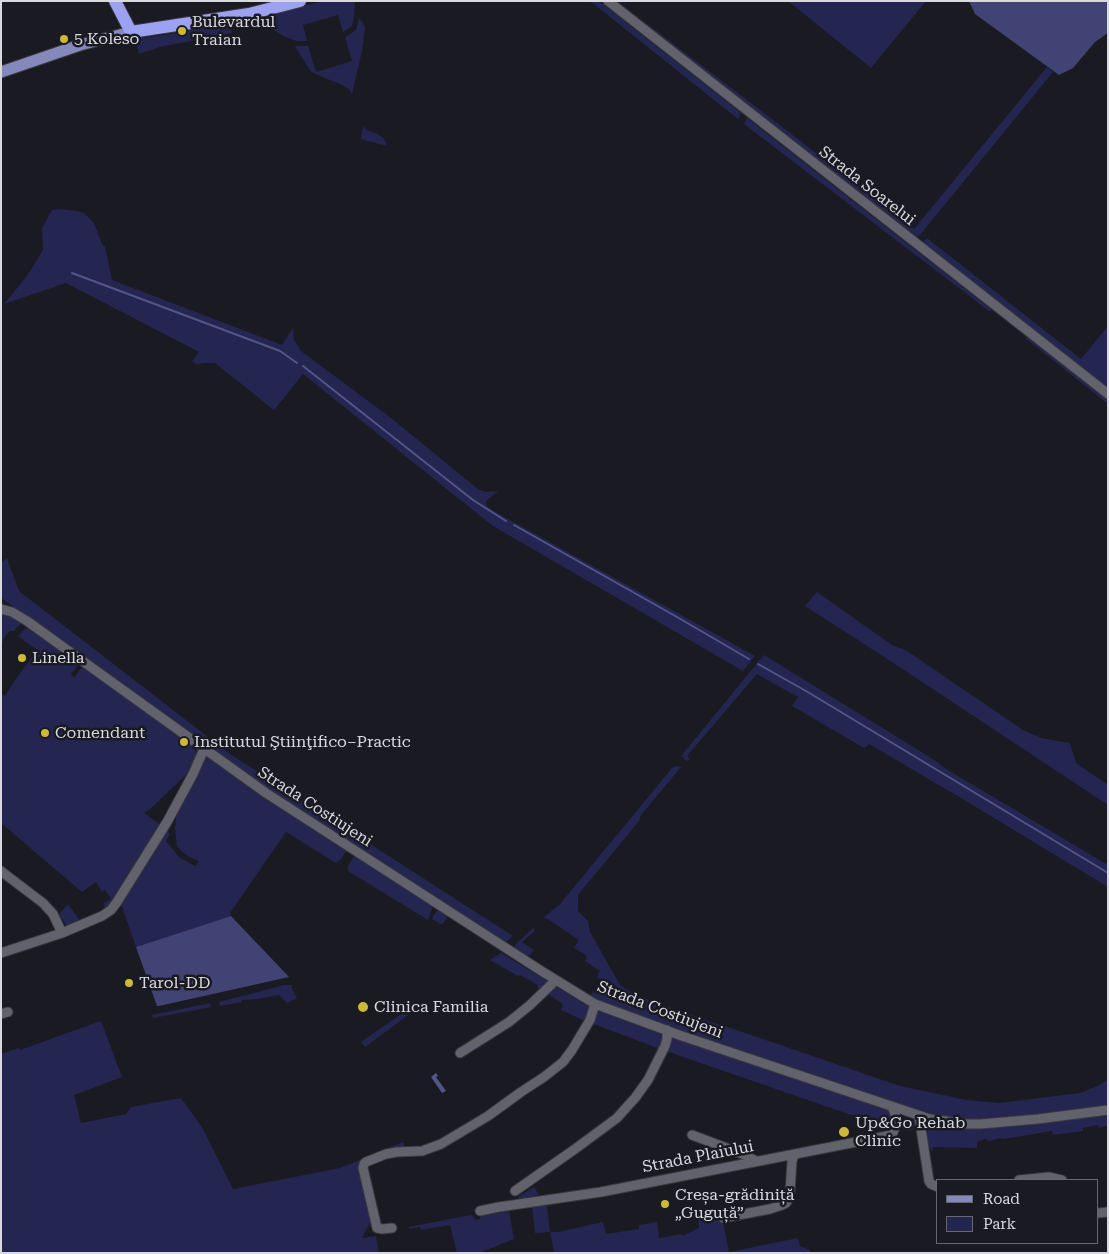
<!DOCTYPE html>
<html>
<head>
<meta charset="utf-8">
<style>
	body { margin:0 }
	#map { position:relative; width:1109px; height:1254px; overflow:hidden; background:#1a1b22; font-family:"Roboto Serif",serif }
	canvas { display:block }
	.frame { position:absolute; inset:0; border:2px solid #d8d9de; pointer-events:none }
	.legend { position:absolute; left:936px; top:1179px; width:162px; height:65px; box-sizing:border-box; background:#1a1b22; border:1px solid #66676d; margin:0; padding:6px 9px; list-style:none; font-size:15px; color:#d8d9de }
	.legend li { display:flex; align-items:center; gap:10px; height:25px }
	.legend b { width:25px; border:1px solid #66676d }
</style>
</head>
<body>
<div id="map">
<canvas width="1109" height="1254"></canvas>
<div class="frame"></div>
<ul class="legend">
<li><b style="height:6px;background:#8488bb"></b>Road</li>
<li><b style="height:14px;background:#242551"></b>Park</li>
</ul>
</div>
<script>
const g = document.querySelector('canvas').getContext('2d');
g.lineJoin = 'round';
function paint(path, color) {
  g.fillStyle = color;
  g.fill(path, 'evenodd');
}
function toPath(rows) {
  const path = new Path2D();
  for (const r of rows) {
    path.moveTo(r[0], r[1]);
    for (let i = 2; i < r.length; i += 2) path.lineTo(r[i], r[i + 1]);
  }
  return path;
}
function stroke(path, color, width, dash) {
  g.strokeStyle = color;
  g.lineWidth = width;
  g.lineCap = dash ? 'butt' : 'round';
  g.setLineDash(dash || []);
  g.stroke(path);
}
function write(font, color, halo, rows, align = 'center') {
  g.font = font + ' "Roboto Serif",serif';
  g.lineWidth = 5;
  g.setLineDash([]);
  g.textBaseline = 'middle';
  g.strokeStyle = halo;
  g.fillStyle = color;
  for (const [text, x, y, turn = 0] of rows) {
    g.save();
    g.translate(x, y);
    g.rotate((+turn || 0) * Math.PI / 180);
    g.textAlign = isNaN(turn) ? turn : align;
    if (halo) g.strokeText(text, 0, 0);
    g.fillText(text, 0, 0);
    g.restore();
  }
}
const green = toPath([
	[324,1,355,1,354,16,352,26,343,32,338,15,303,25,307,41,297,41,285,37,254,18],
	[590,1,599,1,741,113,738,119],
	[613,1,617,1,772,119,914,229,1047,67,1053,72,920,235,917,237,914,237],
	[788,1,926,1,871,68],
	[359,18,363,23,365,28,362,51,352,94,349,89,342,85,313,73,309,69,295,46,308,46,316,72,352,61,345,37,356,30],
	[237,21,238,27,231,28,232,33,160,47,139,54,135,38,142,36,143,38,179,33,185,32,184,30],
	[747,118,992,310,989,311,744,124],
	[363,126,366,130,376,133,384,139,387,146,361,139],
	[61,209,76,211,84,213,94,223,102,244,105,247,112,280,282,345,293,328,294,340,301,351,391,418,478,489,485,492,498,491,487,500,486,503,487,506,490,509,755,656,743,671,493,526,303,374,274,410,215,363,205,363,197,364,192,361,199,352,66,283,4,304,27,276,43,250,42,228,52,210],
	[927,238,1081,359,1108,326,1108,391,921,244],
	[1025,338,1028,338,1108,398,1108,404],
	[7,558,19,591,230,754,513,936,505,943,293,808,1,598,1,563],
	[817,592,892,645,907,651,1023,730,1041,738,1070,743,1076,763,1108,785,1108,805,892,662,805,606],
	[1,612,22,622,14,631,10,631,4,638,1,646],
	[26,628,30,628,77,661,78,665,71,674,74,678,83,666,192,745,195,749,196,753,195,758,186,775,149,810,144,813,161,825,118,896,106,909,103,904,111,899,105,890,102,892,96,882,82,892,1,823,1,694,5,696,13,683,37,650,18,636],
	[764,655,936,761,943,767,1108,865,1108,887,966,801,869,744,864,748,792,706,798,697,757,674,687,756,690,759,687,761,681,756],
	[207,756,347,850,341,859,336,863,286,832,230,913,231,916,136,947,120,901,140,870,150,859,166,829,170,834,166,841,180,858,195,866,199,861,189,857,180,850,177,846,175,828,177,811,203,758],
	[677,766,681,767,641,815,639,821,578,895,578,911,588,921,590,932,620,985,633,993,654,1002,717,1024,725,1026,900,1086,967,1100,999,1103,1080,1093,1098,1086,1108,1079,1108,1106,1005,1119,971,1120,955,1119,940,1116,883,1100,615,1007,590,996,601,980,597,977,600,971,585,961,587,956,574,948,579,940,548,919,543,918,560,904,672,768],
	[355,855,429,902,432,908,428,920,348,871,348,866],
	[68,904,81,922,68,928,59,914],
	[441,910,449,915,442,925,432,919,434,914,437,911],
	[533,928,535,931,522,942,534,950,530,955,526,956,515,949,515,945],
	[501,953,549,982,542,990,537,987,538,985,520,975,518,976,490,960],
	[284,985,292,985,292,989,297,998,287,1003,279,995,257,999,242,1000,242,1002,220,1006,219,1002],
	[555,986,589,1007,590,1010,587,1022,561,1010,563,1004,548,994],
	[210,1003,211,1007,153,1018,152,1015],
	[407,1010,409,1012,408,1015,365,1047,361,1042],
	[599,1011,656,1032,662,1036,663,1040,660,1049,591,1023,596,1012],
	[101,1021,122,1077,74,1095,81,1123,126,1114,131,1107,181,1098,202,1127,233,1189,340,1168,403,1142,406,1149,366,1159,372,1219,362,1238,376,1236,379,1253,1,1253,1,1054,19,1048,20,1050],
	[671,1037,890,1111,892,1122,890,1130,888,1132,883,1132,886,1127,666,1051],
	[1108,1114,1108,1125,1099,1128,1098,1125,1083,1128,1083,1131,1053,1135,1052,1131,1003,1139,999,1138,990,1141,984,1139,977,1142,977,1148,933,1147,933,1152,927,1144,926,1135,928,1125,929,1123,947,1126,974,1128],
	[906,1118,913,1120,916,1124,912,1130,907,1131,901,1128,900,1125,901,1121],
	[534,1187,539,1195,519,1199,518,1197],
	[532,1206,547,1206,550,1232,558,1232,603,1222,606,1234,639,1229,639,1225,657,1222,659,1238,682,1234,682,1236,699,1228,698,1217,718,1214,723,1221,729,1252,798,1238,800,1246,810,1250,810,1253,554,1253,550,1232,535,1233],
	[509,1211,514,1239,479,1253,457,1253,450,1225,421,1230,420,1227,409,1229,409,1227,470,1215,473,1216,475,1220,480,1219,481,1216]
]);
const forest = toPath([
	[969,1,1108,1,1108,33,1095,42,1073,68,1059,75,975,14],
	[231,916,289,977,159,1006,157,1006,136,947]
]);
const water = toPath([
	[436,1073,438,1076,436,1077,446,1091,442,1093,431,1077]
]);
const stream = toPath([
	[72,273,280,351,297,363],
	[303,366,473,500,506,521],
	[514,525,677,617,749,659],
	[758,664,806,691,1108,873]
]);
const minor = toPath([
	[608,1,1108,394],
	[1,609,12,612,27,621,266,793,543,972,595,1004,682,1036,930,1119,967,1124,981,1124,1038,1119,1108,1110],
	[1,871,43,903,53,914,62,933],
	[1,953,62,933,102,916,111,910,117,902,167,822,193,774,204,749],
	[1,1014,8,1012],
	[460,1053,509,1022,530,1005,556,980],
	[919,1116,929,1181,931,1184,938,1187],
	[692,1135,745,1155,756,1161],
	[1019,1180,1049,1177,1062,1180],
	[515,1191,575,1149,617,1118,625,1109,635,1098,648,1080,665,1046,667,1039,667,1030],
	[480,1211,499,1207,601,1192,892,1135,896,1125,897,1120,894,1111,892,1107],
	[1098,1213,1108,1212],
	[723,1218,770,1209,782,1205,786,1203,788,1200,790,1192,792,1161,794,1155],
	[392,1228,382,1229,377,1228,363,1168,364,1164,366,1162,386,1154,397,1152,422,1151,441,1144,488,1116,521,1092,544,1077,563,1062,572,1050,590,1020,595,1004]
]);
const major = toPath([
	[1,72,80,45,131,32]
]);
const highway = toPath([
	[115,1,131,32,249,14,300,1]
]);
const markers = [
	[182,31,5,"#cdb938"],
	[64,39,5,"#cdb938"],
	[22,658,5,"#cdb938"],
	[45,733,5,"#cdb938"],
	[184,742,5,"#cdb938"],
	[129,983,5,"#cdb938"],
	[363,1007,6,"#cdb938"],
	[844,1132,6,"#cdb938"],
	[665,1204,5,"#cdb938"]
];
const poiNames = [
	["Bulevardul",192,22],
	["Traian",192,40],
	["5 Koleso",74,39],
	["Linella",32,658],
	["Comendant",55,733],
	["Institutul Ştiinţifico–Practic",194,742],
	["Tarol-DD",139,983],
	["Clinica Familia",374,1007],
	["Up&Go Rehab",855,1123],
	["Clinic",855,1141],
	["Creșa-grădiniță",675,1195],
	["„Guguță”",675,1213]
];
const streetNames = [
	["Strada Soarelui",867,186,38],
	["Strada Costiujeni",315,807,33],
	["Strada Costiujeni",660,1010,21],
	["Strada Plaiului",698,1157,-11]
];
paint(green, '#242551');
paint(forest, '#404374');
paint(water, '#525588');
stroke(stream, '#525588', 2);
stroke(minor, '#38393e', 11);
stroke(major, '#38393e', 13);
stroke(highway, '#38393e', 14);
stroke(minor, '#61626b', 9);
stroke(major, '#8488bb', 11);
stroke(highway, '#9ca2f1', 12);
for (const [x, y, r, color] of markers) {
  const dot = new Path2D();
  dot.arc(x, y, r, 0, 2 * Math.PI);
  g.fillStyle = color;
  g.fill(dot);
  stroke(dot, '#1a1b22', 2);
}
write('16px', '#d8d9de', '#1a1b22', poiNames, 'left');
write('16px', '#d8d9de', '#1a1b22', streetNames);
</script>
</body>
</html>
